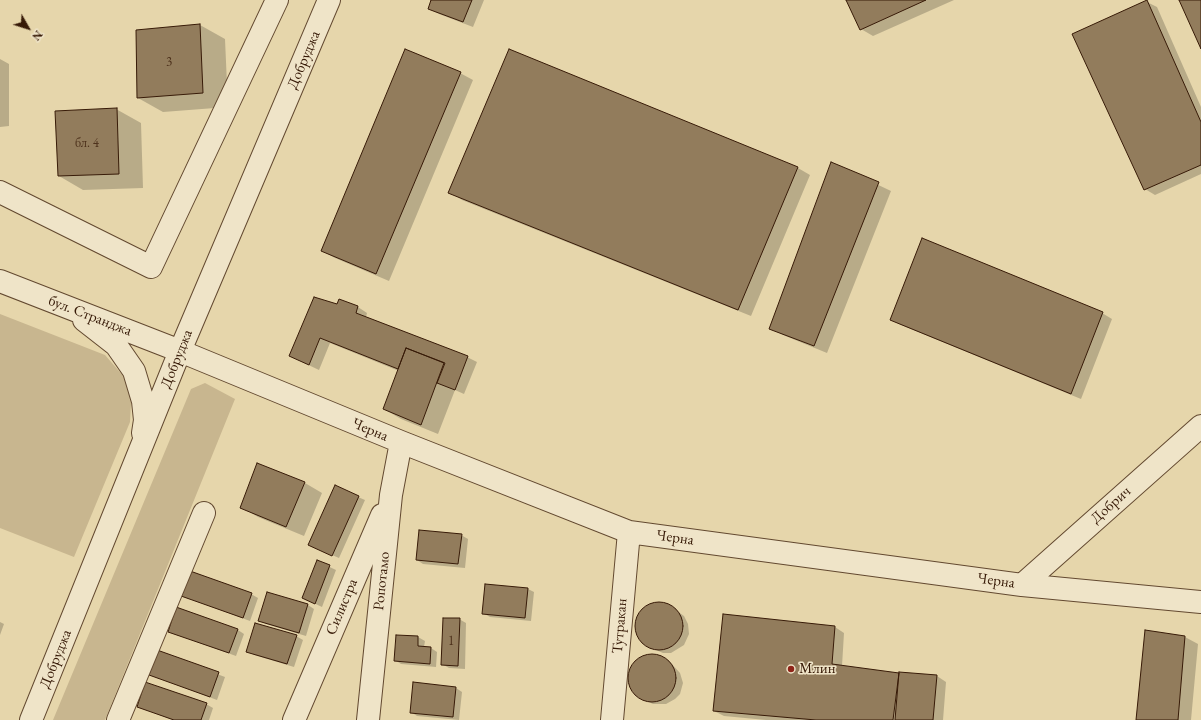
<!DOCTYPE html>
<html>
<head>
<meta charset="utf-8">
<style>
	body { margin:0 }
	#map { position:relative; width:1201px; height:720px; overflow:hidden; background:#e6d6ab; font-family:"EB Garamond",serif }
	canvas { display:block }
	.north { position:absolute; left:8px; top:8px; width:40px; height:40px; -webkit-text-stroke:3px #efe4c8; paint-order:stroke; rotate:129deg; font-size:11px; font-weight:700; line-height:16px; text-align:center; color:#371a07 }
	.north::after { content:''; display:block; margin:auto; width:14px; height:18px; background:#371a07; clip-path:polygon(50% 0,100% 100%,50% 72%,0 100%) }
</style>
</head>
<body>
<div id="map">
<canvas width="1201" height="720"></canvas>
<div class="north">N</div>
</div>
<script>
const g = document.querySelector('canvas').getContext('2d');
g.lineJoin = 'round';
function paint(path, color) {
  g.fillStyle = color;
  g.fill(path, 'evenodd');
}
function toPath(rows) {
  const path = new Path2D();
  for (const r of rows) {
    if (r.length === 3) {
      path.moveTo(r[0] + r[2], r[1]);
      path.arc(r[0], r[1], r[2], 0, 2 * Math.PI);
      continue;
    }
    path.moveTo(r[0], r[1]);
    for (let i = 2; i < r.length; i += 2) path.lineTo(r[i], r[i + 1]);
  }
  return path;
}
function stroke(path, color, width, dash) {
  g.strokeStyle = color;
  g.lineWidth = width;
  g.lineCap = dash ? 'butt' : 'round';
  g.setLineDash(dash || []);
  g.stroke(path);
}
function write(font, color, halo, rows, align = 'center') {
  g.font = font + ' "EB Garamond",serif';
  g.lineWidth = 3;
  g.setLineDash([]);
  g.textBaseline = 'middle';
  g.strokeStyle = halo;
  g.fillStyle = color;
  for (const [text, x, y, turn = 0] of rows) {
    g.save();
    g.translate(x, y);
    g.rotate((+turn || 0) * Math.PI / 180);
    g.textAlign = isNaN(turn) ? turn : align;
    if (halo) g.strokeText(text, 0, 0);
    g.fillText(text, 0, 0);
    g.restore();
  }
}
const green = toPath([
	[0,314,105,355,132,386,130,422,74,557,0,528],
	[205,383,235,399,105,720,53,720,191,389]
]);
const shadow = toPath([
	[432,0,484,0,473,27,439,14,429,9],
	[847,0,954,0,873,36,861,29],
	[1147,2,1157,7,1201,107,1201,174,1155,195,1145,189],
	[200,25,225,39,228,107,163,112,138,98],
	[0,59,9,64,9,126,0,127],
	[460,73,473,80,389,281,335,258,322,251],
	[116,109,141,123,143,188,83,190,59,176],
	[832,163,891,191,827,353,783,335,770,328],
	[798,168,810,175,751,316,462,200,450,192],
	[338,305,358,307,367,313,366,317,467,357,477,362,464,394,455,390,438,434,401,419,384,409,399,371,330,343,319,370,300,361],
	[1102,313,1112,319,1081,399,901,325,891,320],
	[258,464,305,483,322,493,304,536,258,517,241,507],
	[358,497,365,500,339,558,316,548],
	[461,535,468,539,465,568,423,564,417,560],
	[317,561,336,570,322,607,303,598],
	[486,585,528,589,534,592,531,621,490,617,483,613],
	[251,594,258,598,250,621,182,596],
	[662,604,677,611,684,616,688,624,689,634,684,645,671,653,663,653,647,646,641,641,636,627,641,612,646,607],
	[308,605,314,609,306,636,266,624,259,620],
	[459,619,466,623,465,669,449,668,442,664],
	[0,622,4,624,0,635],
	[835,627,844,633,842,666,900,674,937,676,946,682,943,720,766,720,724,716,714,711],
	[238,630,244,634,236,656,169,632],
	[296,636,303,640,294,667,254,655,247,651],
	[397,636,418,637,425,641,424,647,431,648,437,652,436,667,401,664,395,660],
	[1185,637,1198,644,1191,720,1137,720],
	[158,652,225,677,217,700,150,675],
	[652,655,670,662,680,673,683,683,680,694,675,699,666,704,653,704,640,698,633,690,630,683,629,675,633,665,645,656],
	[456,688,462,692,459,720,417,716,411,712],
	[206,704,213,708,209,720,172,720,138,706]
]);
const building = toPath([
	[431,0,472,0,463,22,428,9,431,0],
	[846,0,926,0,860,30,846,0],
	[1147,0,1201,122,1201,165,1144,190,1072,34,1147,0],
	[1179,0,1201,0,1201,49,1179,0],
	[200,24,203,93,137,98,136,30,200,24],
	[405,49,461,72,376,274,321,251,405,49],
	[509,49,798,167,738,310,448,193,509,49],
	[117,108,119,174,58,176,55,111,117,108],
	[831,162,879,182,814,346,769,329,831,162],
	[922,238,1103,312,1071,394,890,320,922,238],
	[314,297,337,304,339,299,358,306,356,313,468,356,455,390,437,383,445,363,406,348,398,369,320,338,309,365,289,356,314,297],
	[406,348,444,363,421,425,383,409,406,348],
	[257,463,305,482,286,527,240,508,257,463],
	[335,485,359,496,332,556,308,545,335,485],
	[419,530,462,534,458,564,416,560,419,530],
	[317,560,330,565,315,604,302,598,317,560],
	[190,571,252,593,243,618,181,596,190,571],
	[485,584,528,588,525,618,482,614,485,584],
	[267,592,308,604,299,633,258,621,267,592],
	[659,626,24],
	[176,607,238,629,229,653,168,632,176,607],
	[723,614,835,626,832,664,899,673,893,720,816,720,713,711,723,614],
	[443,618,460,618,458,666,441,665,443,618],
	[255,623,297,635,287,664,246,652,255,623],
	[1145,630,1185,636,1178,720,1136,720,1145,630],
	[396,635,418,636,418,646,431,647,430,664,394,661,396,635],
	[157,650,219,672,210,697,149,675,157,650],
	[652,678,24],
	[899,672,937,675,933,720,895,720,899,672],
	[145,682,207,703,201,720,174,720,137,707,145,682],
	[413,682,456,687,453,717,410,713,413,682]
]);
const minor = toPath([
	[0,192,151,267,277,0],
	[180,351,401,442,629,532,1022,585,1201,602],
	[1022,585,1201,426],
	[118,720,204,513],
	[294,720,382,515],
	[368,720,391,495,401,442],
	[612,720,629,532]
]);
const tertiary = toPath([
	[0,281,180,351],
	[84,320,116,345,134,371,143,401,145,420,143,433],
	[31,720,180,351,329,0]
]);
const markers = [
	[791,669,4,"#8f2418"]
];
const numberNames = [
	["3",169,62],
	["бл. 4",87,143],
	["1",451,641]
];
const streetNames = [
	["Добруджа",304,60,-67],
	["бул. Странджа",90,316,21],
	["Добруджа",177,359,-68],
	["Черна",370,430,23],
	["Добрич",1111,505,-42],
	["Черна",675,538,8],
	["Ропотамо",382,581,-84],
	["Черна",996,581,8],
	["Силистра",342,607,-67],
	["Тутракан",620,626,-85],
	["Добруджа",56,659,-68]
];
const poiNames = [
	["Млин",799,669]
];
paint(green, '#c8b68f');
paint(shadow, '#0003');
paint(building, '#927c5c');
stroke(building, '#371a07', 1);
stroke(minor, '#634930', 24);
stroke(tertiary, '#634930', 24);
stroke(minor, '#efe4c8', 22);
stroke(tertiary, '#efe4c8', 22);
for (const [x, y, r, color] of markers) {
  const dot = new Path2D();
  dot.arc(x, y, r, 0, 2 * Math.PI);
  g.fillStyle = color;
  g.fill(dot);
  stroke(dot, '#efe4c8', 1.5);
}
write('13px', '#4e321c', null, numberNames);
write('15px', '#371a07', '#efe4c8', streetNames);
write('15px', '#371a07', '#efe4c8', poiNames, 'left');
</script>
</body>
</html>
